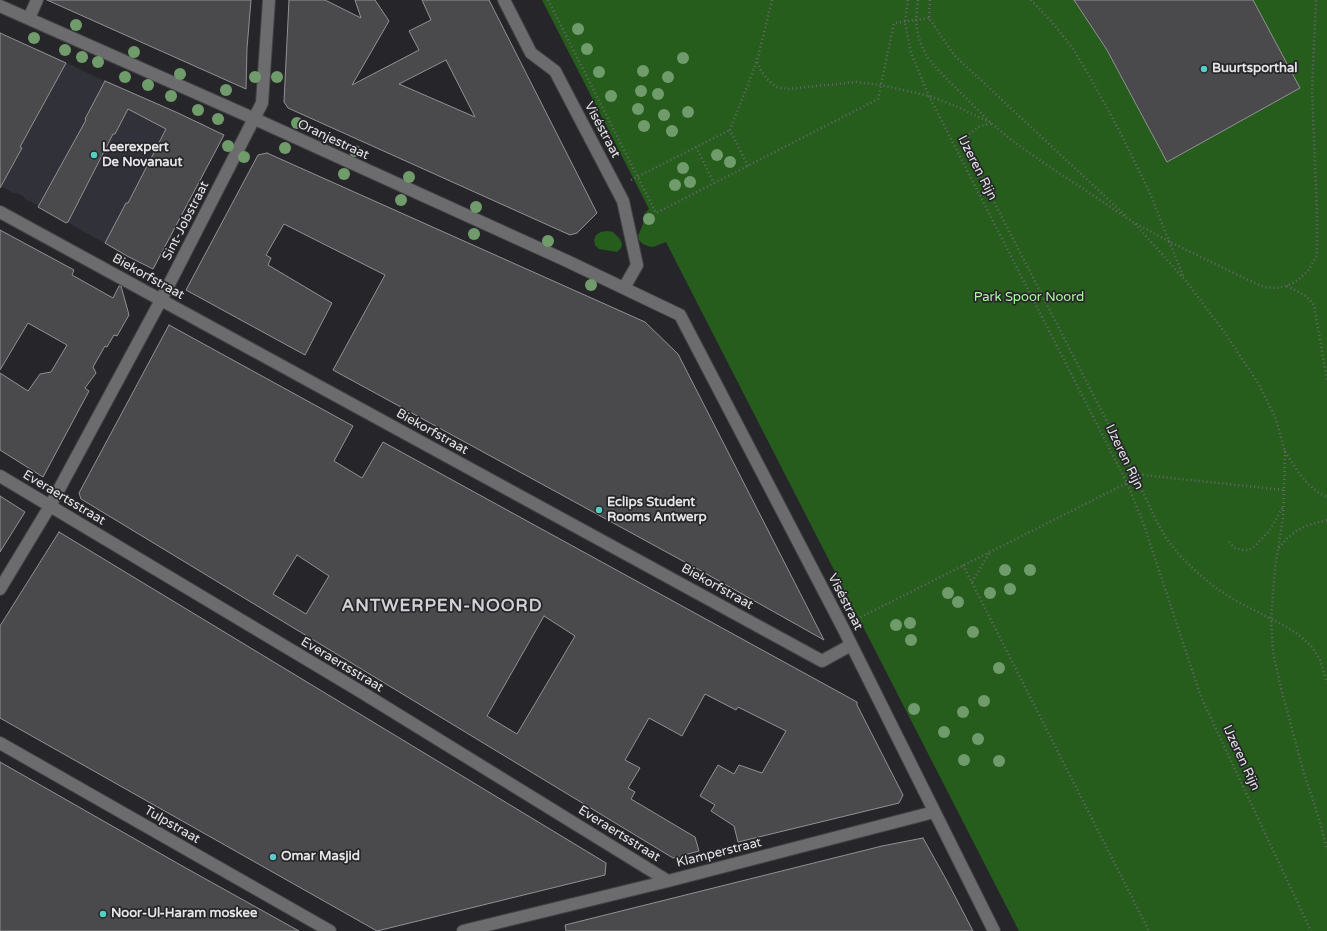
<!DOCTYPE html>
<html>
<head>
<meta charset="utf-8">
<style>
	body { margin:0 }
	canvas { display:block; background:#26262a }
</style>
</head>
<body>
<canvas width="1327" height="931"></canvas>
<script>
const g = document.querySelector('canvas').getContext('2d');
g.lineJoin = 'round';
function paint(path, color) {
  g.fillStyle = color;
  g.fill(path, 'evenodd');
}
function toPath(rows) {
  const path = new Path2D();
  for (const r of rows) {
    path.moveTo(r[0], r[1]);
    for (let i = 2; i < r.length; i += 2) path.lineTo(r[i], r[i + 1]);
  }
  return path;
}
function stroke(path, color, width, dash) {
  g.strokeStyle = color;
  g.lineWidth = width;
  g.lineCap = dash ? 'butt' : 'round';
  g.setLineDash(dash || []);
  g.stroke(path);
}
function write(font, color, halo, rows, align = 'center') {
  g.font = font + ' "Varela Round",sans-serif';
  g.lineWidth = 3.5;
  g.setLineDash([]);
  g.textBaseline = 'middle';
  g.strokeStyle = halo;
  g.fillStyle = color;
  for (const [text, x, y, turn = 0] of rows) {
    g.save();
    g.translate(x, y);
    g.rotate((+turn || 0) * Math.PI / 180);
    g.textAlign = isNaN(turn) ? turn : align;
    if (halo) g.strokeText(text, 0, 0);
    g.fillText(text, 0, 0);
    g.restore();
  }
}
const built = toPath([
	[38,49,106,82,107,81,111,82,111,84,134,93,134,94,147,100,148,99,163,106,163,107,176,113,177,112,181,114,181,115,204,124,168,190,189,202,154,269,129,257,28,200,27,201,24,197,17,193,13,193,0,185,0,116,2,117]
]);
const green = toPath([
	[542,0,1327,0,1327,931,1019,931,666,242,653,247,648,246,643,244,639,240,638,236,643,224,644,214,649,209],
	[607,231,613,232,620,239,622,244,621,248,617,252,599,249,595,245,594,240,596,235,601,232]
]);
const building = toPath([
	[47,0,251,0,247,48,246,89,47,0],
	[289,0,325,0,361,18,355,0,375,0,389,21,352,85,419,50,409,31,431,20,422,0,489,0,597,213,577,233,570,235,288,108,284,102,289,0],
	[446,60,475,117,399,84,446,60],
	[1074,0,1253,0,1300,88,1167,162,1107,50,1074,0],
	[0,33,66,63,20,147,22,148,0,188,0,33],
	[105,81,178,113,224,135,153,269,127,256,105,243,126,203,128,203,166,129,128,109,115,134,113,134,68,222,66,223,38,207,86,120,85,119,105,81],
	[267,153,645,322,678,354,824,640,703,572,333,370,385,275,284,224,266,255,271,258,268,265,332,303,305,355,186,290,258,155,267,153],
	[0,230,74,270,72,275,113,298,119,286,121,286,129,315,117,336,114,335,107,347,105,346,93,367,96,373,85,388,89,391,43,477,0,450,0,373,28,391,40,374,51,372,67,345,28,323,0,370,0,230],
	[169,325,353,426,334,461,362,478,383,442,857,702,857,705,903,795,899,803,738,842,734,826,711,811,715,805,700,796,718,765,734,774,739,765,762,773,786,731,738,707,736,710,705,694,682,736,649,718,625,760,640,768,628,788,635,792,631,799,695,837,699,851,673,858,81,499,79,493,169,325],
	[297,555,329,576,306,614,273,594,297,555],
	[544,616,575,636,517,734,487,716,544,616],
	[0,496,25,512,0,552,0,496],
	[59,532,606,863,605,875,377,931,0,718,0,626,59,532],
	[0,762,184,867,299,931,0,931,0,762],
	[923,838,947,881,973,931,566,931,565,925,882,846,923,838]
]);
const path = toPath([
	[548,0,656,213,878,99,894,23,929,18],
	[772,0,757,61,760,69,767,79,776,87,788,89,856,82,881,85,929,96,956,106,989,122],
	[908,0,905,22,911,53,929,96,1127,483,1144,525,1201,697,1311,931],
	[918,0,916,20,917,29,920,42,927,57,937,69,991,123,1010,139,1038,159,1133,222,1170,242,1246,279,1264,287,1277,288,1287,286,1298,280,1308,271,1317,256,1317,213,1312,90,1316,0],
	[930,0,929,18,954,55,1127,217],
	[1031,0,1050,20,1072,47,1090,77,1120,132,1149,191,1184,278],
	[991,123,978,127,969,134,967,141,969,153,1136,478,1156,520,1166,538,1181,557,1199,574,1216,588,1238,602,1287,627,1300,636,1312,647,1320,660,1327,683],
	[696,147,714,183],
	[748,166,730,130,757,61],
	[631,180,730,130],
	[1135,224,1186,281,1225,333,1258,383,1276,419,1285,452],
	[1287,286,1306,296,1314,305,1327,380],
	[1284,490,1283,518,1275,568,1271,619,1273,652,1281,688,1303,770,1320,822,1327,850],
	[1229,542,1235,548,1243,550,1249,550,1255,546,1270,530,1283,507],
	[1279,548,1286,539,1298,530,1308,525,1327,520],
	[963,565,1149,931],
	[972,582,990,552],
	[857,619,1143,475,1284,490,1285,452,1299,473,1307,483,1319,493,1327,497]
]);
const minor = toPath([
	[504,0,531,53,555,71,623,201,637,265,624,288],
	[29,18,37,0],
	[0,212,822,661,851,645],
	[0,476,358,690,668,881],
	[0,589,50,506,161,300,262,103,269,0],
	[0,743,330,931],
	[463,931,668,881,934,812]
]);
const tertiary = toPath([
	[0,6,255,119,567,261,680,315,842,626,994,931]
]);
const trees = [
	[76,25],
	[578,29],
	[34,38],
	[587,49],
	[65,50],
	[134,52],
	[82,57],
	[683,58],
	[98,62],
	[643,71],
	[599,72],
	[180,74],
	[125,77],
	[255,77],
	[277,77],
	[668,77],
	[148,85],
	[226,90],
	[641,91],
	[658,94],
	[171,96],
	[611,96],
	[638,109],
	[198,110],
	[688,112],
	[664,115],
	[218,119],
	[297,123],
	[644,126],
	[672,131],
	[228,146],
	[285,148],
	[355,151],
	[717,155],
	[244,157],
	[730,162],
	[683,168],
	[344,174],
	[409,177],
	[690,182],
	[675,185],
	[401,200],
	[476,207],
	[649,219],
	[474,234],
	[548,241],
	[591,285],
	[1005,570],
	[1030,570],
	[1010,589],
	[948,593],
	[990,593],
	[958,602],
	[910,623],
	[896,625],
	[973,632],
	[911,640],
	[999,668],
	[984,701],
	[914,709],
	[963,712],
	[944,732],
	[978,739],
	[964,760],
	[999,761]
];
const markers = [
	[1204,69,4,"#56cec4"],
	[94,155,4,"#56cec4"],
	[599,510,4,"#56cec4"],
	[273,857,4,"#56cec4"],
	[103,914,4,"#56cec4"]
];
const poiNames = [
	["Buurtsporthal",1212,69],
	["Leerexpert",102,148],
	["De Novanaut",102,163],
	["Eclips Student",607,503],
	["Rooms Antwerp",607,518],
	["Omar Masjid",281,857],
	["Noor-Ul-Haram moskee",111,914]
];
const streetNames = [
	["Viséstraat",602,130,62],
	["Oranjestraat",333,140,25],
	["IJzeren Rijn",977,168,63],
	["Sint-Jobstraat",186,221,-63],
	["Biekorfstraat",148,277,29],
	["Biekorfstraat",432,432,29],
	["IJzeren Rijn",1124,457,64],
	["Everaertsstraat",64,498,31],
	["Biekorfstraat",717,587,29],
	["Viséstraat",845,602,63],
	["Everaertsstraat",342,665,31],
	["IJzeren Rijn",1241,758,65],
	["Tulpstraat",172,825,30],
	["Everaertsstraat",619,834,32],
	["Klamperstraat",719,853,-14]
];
const parkNames = [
	["Park Spoor Noord",1029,298]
];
const districtNames = [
	["ANTWERPEN-NOORD",442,607]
];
paint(built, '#303139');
paint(green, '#265d1d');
paint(building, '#4a4a4d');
stroke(building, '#919195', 1);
stroke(minor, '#424245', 14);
stroke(tertiary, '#424245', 14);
stroke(path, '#68686c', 2.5, [1, 3]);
stroke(minor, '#6c6c6f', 12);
stroke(tertiary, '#6c6c6f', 12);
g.fillStyle = '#709b6b';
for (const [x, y] of trees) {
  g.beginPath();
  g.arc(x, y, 6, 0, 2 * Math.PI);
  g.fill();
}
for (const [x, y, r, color] of markers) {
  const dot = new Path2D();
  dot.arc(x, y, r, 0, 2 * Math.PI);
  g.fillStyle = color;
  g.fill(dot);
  stroke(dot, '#26262a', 1.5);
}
write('bold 13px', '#e5e5e7', '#26262a', poiNames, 'left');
write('13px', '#e5e5e7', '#26262a', streetNames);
write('13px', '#adfba0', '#26262a', parkNames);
g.letterSpacing = '1px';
write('bold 17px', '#d1d1d6', '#26262a', districtNames);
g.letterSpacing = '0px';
</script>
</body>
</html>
